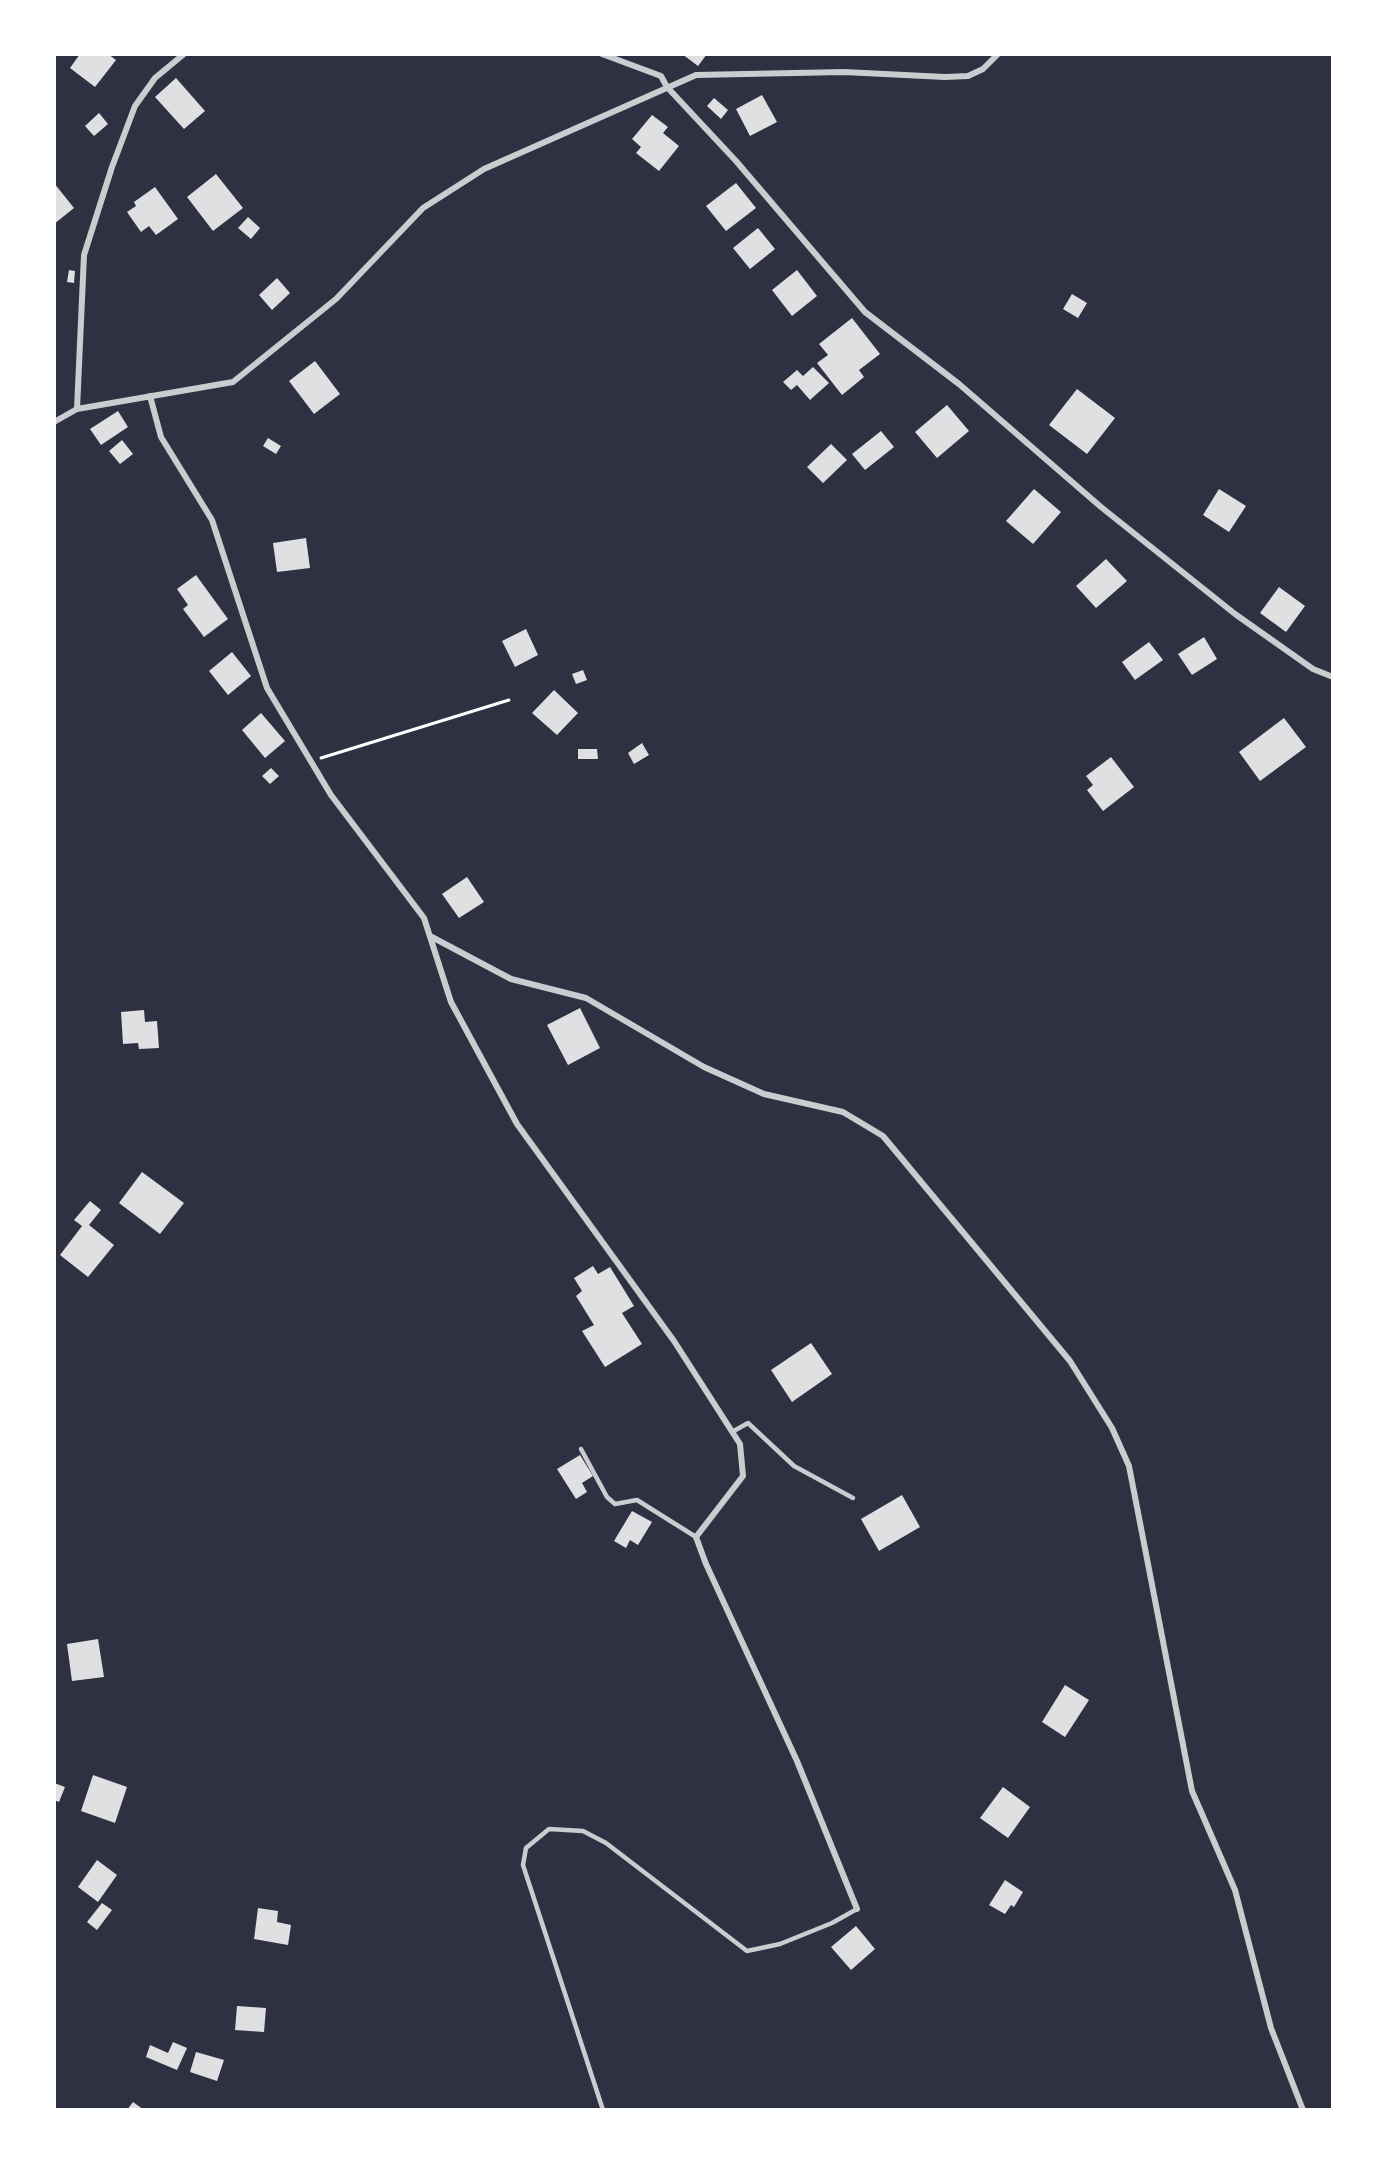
<!DOCTYPE html>
<html>
<head>
<meta charset="utf-8">
<style>
	body { margin:0 }
	#map { position:relative; width:1387px; height:2164px; overflow:hidden; background:#2d3142; font-family:"Sofia Sans Condensed",sans-serif }
	canvas { display:block }
	.frame { position:absolute; inset:0; border:56px solid #fff; pointer-events:none }
</style>
</head>
<body>
<div id="map">
<canvas width="1387" height="2164"></canvas>
<div class="frame"></div>
</div>
<script>
const g = document.querySelector('canvas').getContext('2d');
g.lineJoin = 'round';
function paint(path, color) {
  g.fillStyle = color;
  g.fill(path, 'evenodd');
}
function toPath(rows) {
  const path = new Path2D();
  for (const r of rows) {
    path.moveTo(r[0], r[1]);
    for (let i = 2; i < r.length; i += 2) path.lineTo(r[i], r[i + 1]);
  }
  return path;
}
function stroke(path, color, width, dash) {
  g.strokeStyle = color;
  g.lineWidth = width;
  g.lineCap = dash ? 'butt' : 'round';
  g.setLineDash(dash || []);
  g.stroke(path);
}
const building = toPath([
	[80,54,108,54,116,60,95,87,70,68],
	[682,54,707,54,698,66],
	[176,78,205,111,184,129,155,97],
	[762,95,777,122,750,136,736,109],
	[714,98,728,110,721,119,707,106],
	[99,113,108,124,94,136,85,126],
	[652,115,668,127,663,133,679,146,659,171,636,153,641,147,632,139],
	[216,174,243,208,213,231,187,197],
	[54,183,74,208,54,224],
	[736,183,756,208,726,231,706,206],
	[155,187,178,219,156,235,149,226,141,232,127,212,136,206,134,202],
	[248,217,260,228,251,239,238,228],
	[758,228,775,249,750,269,733,248],
	[69,270,75,271,74,283,67,282],
	[797,270,817,296,792,316,772,290],
	[277,278,290,293,272,310,259,295],
	[1072,294,1087,303,1078,318,1063,309],
	[852,318,880,354,859,370,864,377,842,395,817,363,828,355,819,344],
	[315,361,340,394,314,414,289,381],
	[813,367,829,383,810,400,797,385,791,390,783,382,797,370,803,376],
	[1077,389,1115,418,1087,454,1049,425],
	[947,405,969,431,937,458,915,432],
	[118,411,128,427,101,445,90,429],
	[881,431,894,447,865,470,852,454],
	[268,438,281,446,276,454,263,446],
	[122,440,133,454,120,464,109,451],
	[831,444,847,460,823,483,807,467],
	[1034,489,1061,512,1033,544,1006,521],
	[1219,489,1246,506,1229,532,1203,515],
	[306,538,310,568,277,572,273,543],
	[1106,559,1127,581,1096,608,1076,586],
	[196,575,228,619,204,637,183,609,188,605,177,589],
	[1279,587,1305,606,1286,632,1260,613],
	[526,629,538,655,515,667,502,641],
	[1204,637,1217,659,1192,675,1178,654],
	[1149,642,1163,660,1135,680,1122,662],
	[232,652,251,676,228,695,209,671],
	[583,670,587,680,576,684,572,674],
	[554,690,578,713,557,735,532,713],
	[261,713,285,741,265,758,242,730],
	[1284,718,1306,747,1260,781,1239,752],
	[642,743,649,755,634,764,628,753],
	[578,749,597,749,598,759,578,759],
	[1111,757,1134,787,1103,811,1087,790,1093,785,1086,776],
	[271,768,279,776,270,784,262,776],
	[467,877,484,902,459,918,442,894],
	[580,1008,600,1048,568,1065,547,1025],
	[144,1010,145,1022,157,1021,159,1048,139,1049,138,1043,123,1044,121,1012],
	[142,1172,184,1203,160,1234,119,1203],
	[90,1201,101,1210,89,1225,114,1245,88,1277,60,1255,82,1226,74,1220],
	[593,1266,598,1274,610,1267,634,1306,622,1313,642,1344,605,1367,582,1331,594,1325,576,1296,582,1291,574,1278],
	[811,1343,832,1374,792,1402,771,1370],
	[580,1455,593,1476,582,1483,587,1492,576,1499,557,1469],
	[902,1495,920,1527,879,1551,861,1519],
	[632,1511,652,1522,638,1545,630,1540,626,1548,614,1541],
	[98,1639,104,1677,72,1681,67,1644],
	[1065,1685,1089,1700,1065,1737,1042,1722],
	[93,1775,127,1787,115,1823,81,1811],
	[54,1783,65,1787,59,1802,54,1800],
	[1003,1787,1030,1807,1008,1838,980,1818],
	[97,1860,117,1875,98,1902,78,1887],
	[1005,1880,1023,1892,1014,1907,1011,1905,1005,1914,989,1905],
	[102,1903,112,1910,97,1930,87,1922],
	[258,1908,278,1911,277,1922,291,1925,288,1945,254,1939],
	[856,1926,875,1949,851,1970,831,1947],
	[237,2006,266,2008,264,2032,235,2030],
	[173,2042,187,2048,177,2070,146,2057,150,2045,168,2053],
	[196,2052,224,2060,217,2081,190,2072],
	[133,2102,144,2110,127,2110]
]);
const path = toPath([
	[321,758,509,700]
]);
const service = toPath([
	[732,1432,748,1423,794,1466,853,1498],
	[581,1449,607,1497,615,1504,637,1500,696,1537],
	[603,2110,523,1865,526,1848,549,1829,583,1831,606,1843,747,1951,780,1944,832,1923,857,1909]
]);
const minor = toPath([
	[602,54,661,76,667,87,736,161,865,312,959,384,1101,507,1235,614,1313,669,1333,677],
	[150,396,161,437,212,520,267,688,331,795,424,918,451,1002,517,1124,674,1341,740,1444,743,1476,696,1537,706,1564,797,1761,857,1909],
	[77,409,84,255,112,167,135,106,155,78,184,54],
	[54,422,77,409,233,382,336,299,423,208,484,169,696,75,844,72,945,77,968,76,983,69,998,54],
	[430,936,511,979,586,998,704,1067,764,1094,843,1112,883,1136,1070,1361,1112,1428,1129,1466,1192,1791,1235,1890,1271,2028,1303,2110]
]);
paint(building, '#e0e0e3');
stroke(path, '#fff', 3);
stroke(service, '#caccd0', 4.5);
stroke(minor, '#caccd0', 6);
</script>
</body>
</html>
